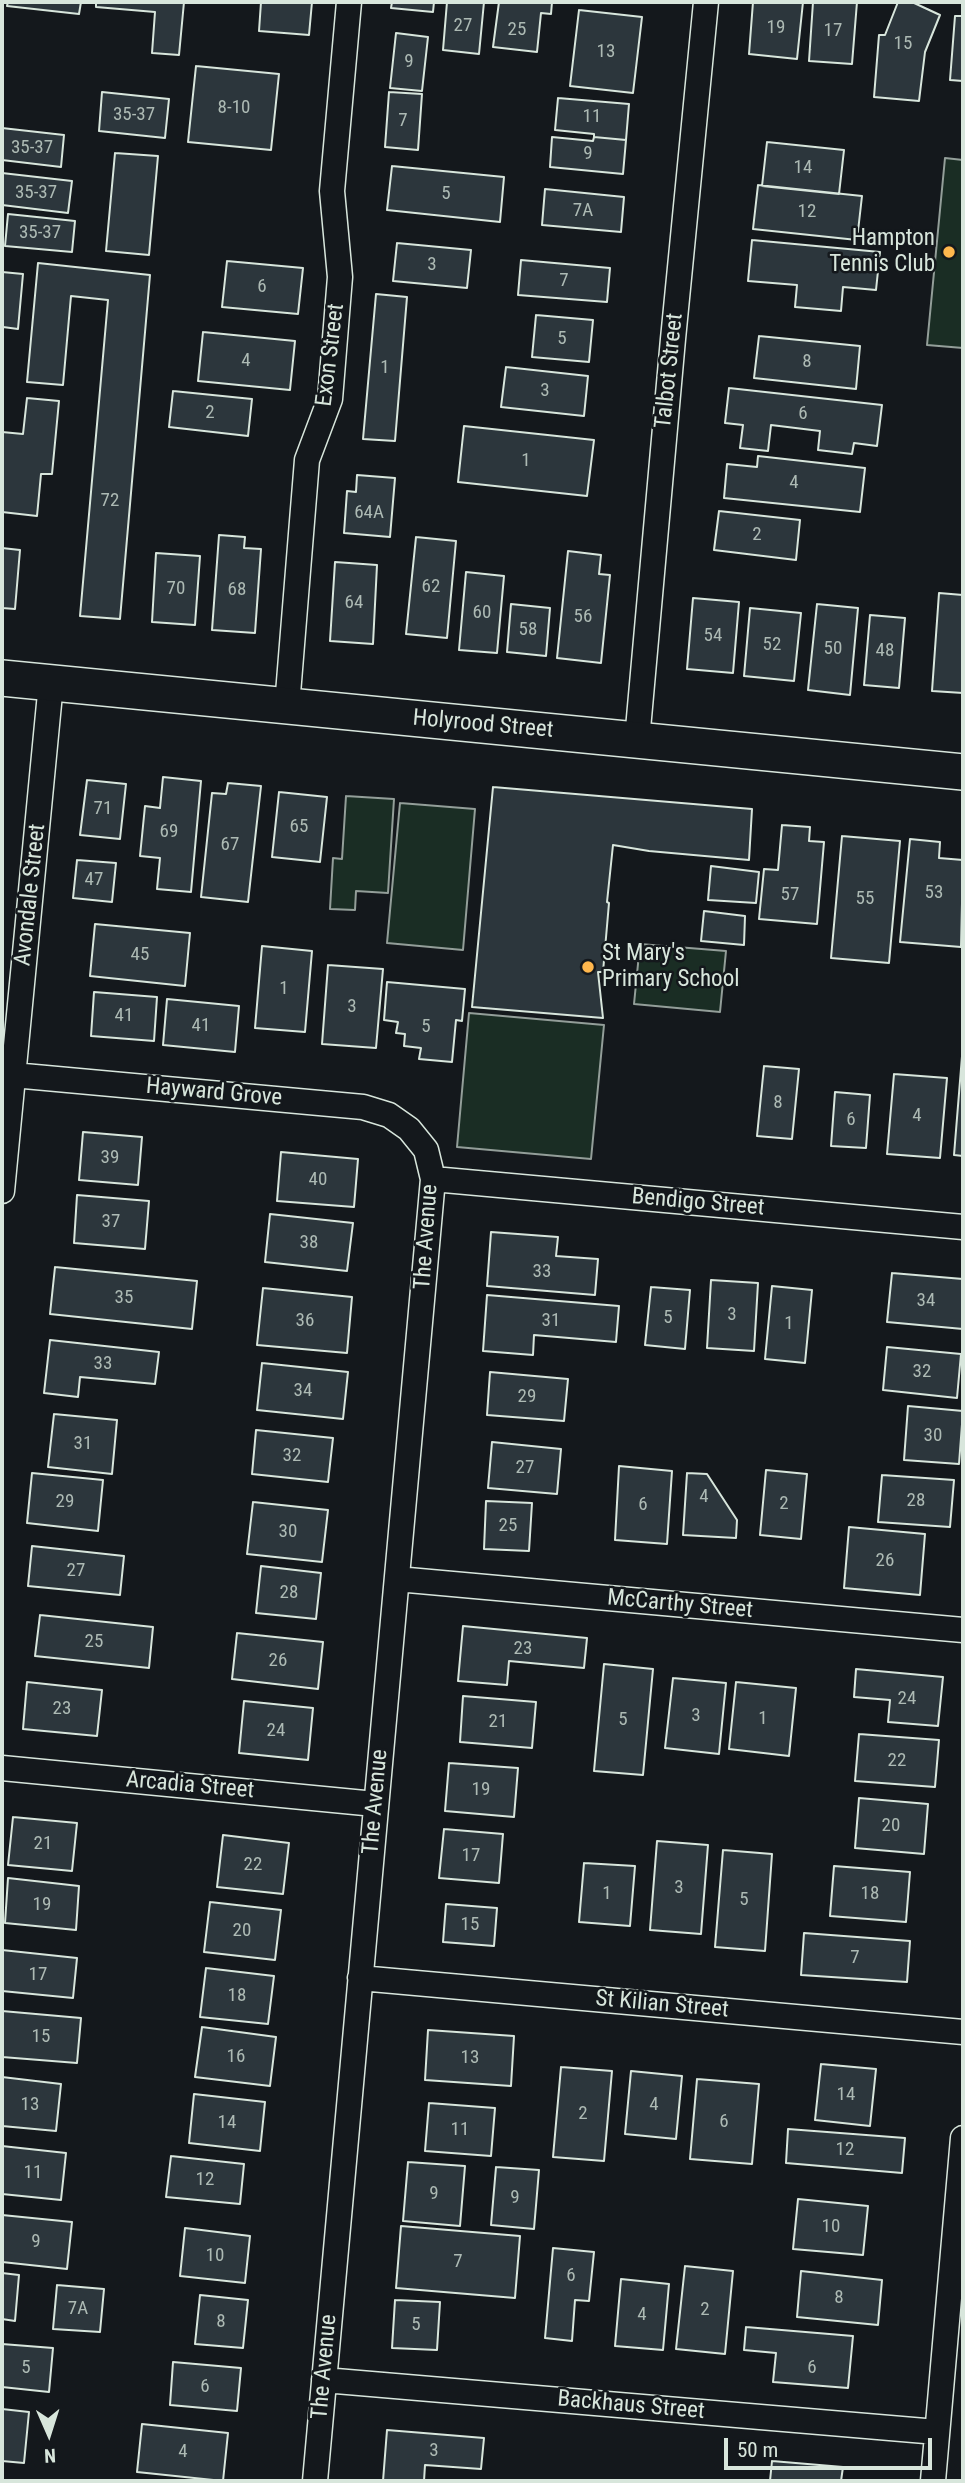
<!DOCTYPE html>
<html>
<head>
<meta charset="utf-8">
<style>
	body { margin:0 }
	#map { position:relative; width:965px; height:2483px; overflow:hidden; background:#14181c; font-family:"Roboto Condensed",sans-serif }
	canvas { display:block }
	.frame { position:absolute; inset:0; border:4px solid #d8e6dc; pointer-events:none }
	.north { position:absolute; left:14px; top:2399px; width:70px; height:70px; -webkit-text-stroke:5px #14181c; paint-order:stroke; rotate:177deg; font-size:19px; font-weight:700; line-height:28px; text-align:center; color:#d8e6dc }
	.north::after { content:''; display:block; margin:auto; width:24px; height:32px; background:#d8e6dc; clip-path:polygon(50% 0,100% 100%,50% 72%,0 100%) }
	.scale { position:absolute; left:724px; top:2438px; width:208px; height:32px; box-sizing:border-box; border:4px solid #d8e6dc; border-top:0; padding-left:9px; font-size:21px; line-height:24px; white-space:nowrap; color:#d8e6dc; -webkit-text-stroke:5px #14181c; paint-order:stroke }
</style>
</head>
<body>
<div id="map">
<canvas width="965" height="2483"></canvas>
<div class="frame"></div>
<div class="north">N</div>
<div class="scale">50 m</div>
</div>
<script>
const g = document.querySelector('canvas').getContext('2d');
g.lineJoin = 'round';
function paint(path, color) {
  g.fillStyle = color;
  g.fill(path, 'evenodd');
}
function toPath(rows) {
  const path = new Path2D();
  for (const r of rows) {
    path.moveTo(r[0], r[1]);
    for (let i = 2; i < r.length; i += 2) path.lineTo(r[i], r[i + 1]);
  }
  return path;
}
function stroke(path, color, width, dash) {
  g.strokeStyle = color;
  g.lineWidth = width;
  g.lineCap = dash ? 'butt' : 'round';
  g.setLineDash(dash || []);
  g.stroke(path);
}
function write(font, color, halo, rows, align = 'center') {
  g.font = font + ' "Roboto Condensed",sans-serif';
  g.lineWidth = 5;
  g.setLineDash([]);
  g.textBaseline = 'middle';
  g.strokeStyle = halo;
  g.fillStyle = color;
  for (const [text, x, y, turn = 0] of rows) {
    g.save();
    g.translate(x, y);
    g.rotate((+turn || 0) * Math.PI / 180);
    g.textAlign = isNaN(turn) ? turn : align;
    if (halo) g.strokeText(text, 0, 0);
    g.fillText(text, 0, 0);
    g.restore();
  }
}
const green = toPath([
	[945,158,963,160,963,348,927,345,945,158],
	[346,796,394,799,388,893,356,891,355,910,330,909,333,858,342,859,346,796],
	[400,803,475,809,463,950,387,943,400,803],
	[640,944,726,951,720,1012,634,1004,640,944],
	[469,1013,604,1025,591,1159,457,1147,469,1013]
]);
const building = toPath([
	[8,2,81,2,79,14,7,6,8,2],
	[96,2,184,2,179,55,152,53,155,12,96,7,96,2],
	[261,2,312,2,309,35,259,31,261,2],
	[392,2,434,2,433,12,391,8,392,2],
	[447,2,484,2,479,54,443,50,447,2],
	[499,2,552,2,551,14,541,13,537,52,493,47,499,2],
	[753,2,803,2,797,59,749,54,753,2],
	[813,2,857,2,852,64,809,61,813,2],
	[898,2,912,2,940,15,925,52,919,101,874,97,879,35,885,35,898,2],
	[579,10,642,17,633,93,570,86,579,10],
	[955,16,963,16,963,81,950,80,955,16],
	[396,33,428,37,422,91,390,88,396,33],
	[196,66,279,74,271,150,188,142,196,66],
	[102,92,169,99,165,138,99,131,102,92],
	[389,92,422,94,418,150,385,147,389,92],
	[558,98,629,104,626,140,594,137,594,134,555,130,558,98],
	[2,128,64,135,61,167,2,160,2,128],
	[552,137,593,141,594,137,626,140,623,174,550,167,552,137],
	[767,142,844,150,839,194,762,186,767,142],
	[115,153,158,156,149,255,106,251,115,153],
	[392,166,504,177,500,222,387,210,392,166],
	[2,173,72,181,68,213,2,205,2,173],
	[758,185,862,196,857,240,753,229,758,185],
	[545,189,624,197,621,232,542,225,545,189],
	[8,214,75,221,72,252,5,246,8,214],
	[752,240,880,252,876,290,843,287,841,311,795,307,797,285,748,281,752,240],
	[397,243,471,250,467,288,393,281,397,243],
	[521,260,610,268,607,302,518,295,521,260],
	[227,261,303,268,298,314,222,307,227,261],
	[38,263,150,275,120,619,80,616,108,300,71,296,63,385,27,382,38,263],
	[2,272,23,274,18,329,3,327,2,335,2,272],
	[376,294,407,297,395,441,363,439,376,294],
	[536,315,593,320,589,362,532,357,536,315],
	[203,332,295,341,290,390,198,381,203,332],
	[759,336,860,346,856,389,754,378,759,336],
	[506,367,588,376,584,416,501,407,506,367],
	[729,388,882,405,877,446,854,443,852,454,818,450,820,431,771,425,768,451,740,448,743,425,725,423,729,388],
	[173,391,252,399,248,436,169,427,173,391],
	[27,398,59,401,52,474,41,474,37,516,2,512,2,432,23,434,27,398],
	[464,426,594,440,587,496,458,482,464,426],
	[758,456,865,468,860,512,724,498,727,464,757,467,758,456],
	[357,475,395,478,390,537,344,533,347,491,356,492,357,475],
	[719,511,800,520,796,560,714,550,719,511],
	[219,535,245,537,244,548,261,549,255,633,212,630,219,535],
	[416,537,456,541,447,638,406,634,416,537],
	[2,548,20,550,15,609,2,608,2,548],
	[568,551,601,555,599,574,610,575,601,663,557,658,568,551],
	[156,553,200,556,195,625,152,622,156,553],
	[335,562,377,565,373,644,330,641,335,562],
	[466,572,504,576,497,653,459,650,466,572],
	[939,593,963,595,963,693,932,691,939,593],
	[693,598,739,602,733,673,687,669,693,598],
	[511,604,550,608,546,656,507,652,511,604],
	[817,604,858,608,850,695,808,690,817,604],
	[750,608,801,613,794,681,744,676,750,608],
	[870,615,905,618,899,688,864,685,870,615],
	[163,777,201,781,191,892,157,889,160,858,140,856,145,806,160,808,163,777],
	[87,780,126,784,120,839,80,835,87,780],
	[228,783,261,786,248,902,201,897,212,793,226,794,228,783],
	[493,787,752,809,749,860,649,851,613,845,607,902,609,903,603,972,598,972,603,1018,472,1007,493,787],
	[279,792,327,797,320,862,272,857,279,792],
	[782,825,810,827,809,841,824,842,817,924,759,919,764,869,778,870,782,825],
	[842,836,900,841,889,963,831,958,842,836],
	[910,839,940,842,939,858,963,860,961,947,900,942,910,839],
	[77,860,116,863,112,902,73,898,77,860],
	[711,866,759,872,756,903,708,900,711,866],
	[704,911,745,916,744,945,701,941,704,911],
	[95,924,190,933,185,986,90,976,95,924],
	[262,946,312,951,305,1032,255,1028,262,946],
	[328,965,383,969,376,1048,322,1044,328,965],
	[387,982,465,989,462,1021,456,1020,452,1062,419,1059,421,1048,404,1046,405,1034,396,1033,398,1022,384,1020,387,982],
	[94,992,157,997,154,1041,91,1036,94,992],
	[167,999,239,1006,235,1052,163,1045,167,999],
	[963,1044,963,1156,954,1155,963,1044],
	[764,1066,799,1069,792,1139,757,1136,764,1066],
	[894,1074,947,1078,940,1158,887,1154,894,1074],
	[835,1092,870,1095,866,1148,831,1146,835,1092],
	[83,1132,142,1137,138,1185,79,1180,83,1132],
	[281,1152,358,1159,354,1207,277,1201,281,1152],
	[77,1195,149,1201,145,1249,74,1243,77,1195],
	[270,1214,353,1223,347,1271,265,1262,270,1214],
	[491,1232,558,1237,556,1256,598,1259,595,1295,487,1286,491,1232],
	[55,1267,197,1281,192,1329,50,1314,55,1267],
	[892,1273,963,1279,963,1329,887,1322,892,1273],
	[711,1280,758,1283,754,1351,707,1348,711,1280],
	[772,1286,812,1290,805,1363,765,1359,772,1286],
	[651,1287,690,1290,685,1349,645,1345,651,1287],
	[263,1288,352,1297,347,1353,257,1345,263,1288],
	[487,1295,619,1306,616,1342,534,1335,533,1355,483,1351,487,1295],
	[50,1340,159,1352,155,1384,80,1377,78,1397,44,1393,50,1340],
	[887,1347,961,1354,957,1398,883,1390,887,1347],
	[262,1363,348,1372,343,1419,257,1410,262,1363],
	[490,1372,568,1379,564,1421,487,1415,490,1372],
	[908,1406,963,1411,959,1464,904,1460,908,1406],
	[54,1414,117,1420,112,1474,48,1467,54,1414],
	[256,1430,333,1438,328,1482,252,1474,256,1430],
	[492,1442,561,1449,557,1494,488,1488,492,1442],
	[619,1466,672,1471,667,1544,615,1540,619,1466],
	[766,1470,807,1474,801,1539,760,1535,766,1470],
	[32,1473,103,1480,98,1531,27,1523,32,1473],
	[687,1473,707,1474,737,1520,736,1538,683,1535,687,1473],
	[882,1475,954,1480,950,1527,878,1522,882,1475],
	[486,1501,532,1503,529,1551,484,1549,486,1501],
	[253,1502,328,1510,322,1562,247,1554,253,1502],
	[849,1527,925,1534,920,1595,844,1588,849,1527],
	[32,1546,124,1556,120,1595,28,1586,32,1546],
	[261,1566,321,1573,316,1619,256,1613,261,1566],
	[40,1615,153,1627,149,1668,35,1656,40,1615],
	[463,1626,587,1638,584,1668,509,1661,507,1685,458,1681,463,1626],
	[237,1633,323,1642,318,1689,232,1679,237,1633],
	[604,1664,653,1669,643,1775,594,1771,604,1664],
	[856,1669,943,1677,938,1726,888,1722,890,1700,854,1697,856,1669],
	[673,1678,726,1683,719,1754,665,1748,673,1678],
	[27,1682,102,1690,97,1736,23,1729,27,1682],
	[736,1682,796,1688,789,1756,729,1749,736,1682],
	[463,1696,536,1702,532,1748,460,1742,463,1696],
	[244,1701,313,1708,308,1760,239,1753,244,1701],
	[859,1734,939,1740,935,1787,855,1781,859,1734],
	[449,1763,518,1768,514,1817,445,1811,449,1763],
	[859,1798,928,1804,924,1854,855,1848,859,1798],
	[13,1817,77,1823,72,1871,8,1865,13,1817],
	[444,1829,503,1834,499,1883,439,1878,444,1829],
	[223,1835,289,1843,283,1894,217,1887,223,1835],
	[657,1841,708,1845,701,1934,650,1930,657,1841],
	[723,1850,772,1854,765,1951,715,1947,723,1850],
	[584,1863,635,1866,630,1926,579,1922,584,1863],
	[834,1866,910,1872,906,1922,830,1916,834,1866],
	[8,1878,79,1886,76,1930,5,1923,8,1878],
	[210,1902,281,1910,275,1960,204,1952,210,1902],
	[446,1904,497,1908,494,1946,443,1942,446,1904],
	[804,1933,910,1941,907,1982,801,1975,804,1933],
	[2,1950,77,1958,73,1998,2,1991,2,1950],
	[206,1968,274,1976,268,2024,200,2017,206,1968],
	[2,2011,81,2018,77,2063,2,2057,2,2011],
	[202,2027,276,2037,270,2086,195,2077,202,2027],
	[428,2030,514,2036,511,2086,425,2080,428,2030],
	[821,2064,876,2069,870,2126,815,2120,821,2064],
	[561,2067,612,2071,604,2161,553,2157,561,2067],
	[631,2071,682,2076,676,2139,625,2134,631,2071],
	[2,2077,61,2084,56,2131,2,2126,2,2077],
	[697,2079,759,2084,752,2164,690,2159,697,2079],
	[194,2094,265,2102,260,2151,189,2143,194,2094],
	[429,2103,495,2108,491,2156,425,2151,429,2103],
	[788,2129,905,2138,902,2173,786,2163,788,2129],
	[2,2146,66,2153,61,2200,2,2194,2,2146],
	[171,2156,244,2164,240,2204,166,2197,171,2156],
	[408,2162,465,2166,460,2226,403,2221,408,2162],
	[496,2167,539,2170,534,2229,491,2225,496,2167],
	[798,2199,868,2206,863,2255,793,2249,798,2199],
	[2,2215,72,2222,67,2269,2,2262,2,2215],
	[401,2226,520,2236,515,2298,396,2288,401,2226],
	[185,2228,250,2236,245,2283,180,2276,185,2228],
	[553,2248,594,2252,589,2301,575,2300,572,2341,545,2338,553,2248],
	[685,2266,733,2271,725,2354,676,2349,685,2266],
	[801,2271,882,2280,878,2325,797,2317,801,2271],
	[2,2273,19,2275,15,2321,2,2319,2,2273],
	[621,2279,669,2284,663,2350,615,2346,621,2279],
	[57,2285,104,2289,100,2332,53,2329,57,2285],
	[200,2295,248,2300,243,2348,195,2344,200,2295],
	[395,2300,440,2302,437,2350,392,2348,395,2300],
	[746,2327,853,2336,848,2388,773,2382,776,2353,744,2350,746,2327],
	[2,2344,53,2348,49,2392,2,2387,2,2344],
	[173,2362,241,2368,237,2411,170,2405,173,2362],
	[2,2409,29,2412,24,2463,2,2461,2,2409],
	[142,2424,228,2433,223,2481,137,2472,142,2424],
	[387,2430,484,2438,481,2469,425,2465,424,2481,383,2481,387,2430],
	[772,2461,843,2467,841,2481,770,2481,772,2461]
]);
const street = toPath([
	[287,706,307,460,330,399,340,277,332,191,349,2],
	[637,740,673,339,706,2],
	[13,1075,363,1107,389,1115,409,1129,426,1150,433,1179,315,2481],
	[433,1179,963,1227],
	[2,1191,51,683],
	[397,1579,963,1630],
	[2,1768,375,1804],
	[360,1978,963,2032],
	[324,2380,937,2432],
	[933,2481,963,2138]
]);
const secondary = toPath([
	[2,678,963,772]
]);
const markers = [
	[949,252,7,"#ffb74d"],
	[588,967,7,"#ffb74d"]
];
const numberNames = [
	["27",463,26],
	["19",776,28],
	["25",517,30],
	["17",833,31],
	["15",903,44],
	["13",606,52],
	["9",409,62],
	["8-10",234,108],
	["35-37",134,115],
	["11",592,117],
	["7",403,121],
	["35-37",32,148],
	["9",588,154],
	["14",803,168],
	["35-37",36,193],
	["5",446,194],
	["7A",583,211],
	["12",807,212],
	["35-37",40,233],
	["3",432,265],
	["7",564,281],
	["6",262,287],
	["5",562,339],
	["4",246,361],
	["8",807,362],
	["1",385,368],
	["3",545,391],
	["2",210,413],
	["6",803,414],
	["1",526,461],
	["4",794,483],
	["72",110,501],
	["64A",369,513],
	["2",757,535],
	["62",431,587],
	["70",176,589],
	["68",237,590],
	["64",354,603],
	["60",482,613],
	["56",583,617],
	["58",528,630],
	["54",713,636],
	["52",772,645],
	["50",833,649],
	["48",885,651],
	["71",103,809],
	["65",299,827],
	["69",169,832],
	["67",230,845],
	["47",94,880],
	["53",934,893],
	["57",790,895],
	["55",865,899],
	["45",140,955],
	["1",284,989],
	["3",352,1007],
	["41",124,1016],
	["41",201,1026],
	["5",426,1027],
	["8",778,1103],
	["4",917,1116],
	["6",851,1120],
	["39",110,1158],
	["40",318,1180],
	["37",111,1222],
	["38",309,1243],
	["33",542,1272],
	["35",124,1298],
	["34",926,1301],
	["3",732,1315],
	["5",668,1318],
	["36",305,1321],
	["31",551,1321],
	["1",789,1324],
	["33",103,1364],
	["32",922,1372],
	["34",303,1391],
	["29",527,1397],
	["30",933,1436],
	["31",83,1444],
	["32",292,1456],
	["27",525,1468],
	["4",704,1497],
	["28",916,1501],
	["29",65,1502],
	["2",784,1504],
	["6",643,1505],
	["25",508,1526],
	["30",288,1532],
	["26",885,1561],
	["27",76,1571],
	["28",289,1593],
	["25",94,1642],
	["23",523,1649],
	["26",278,1661],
	["24",907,1699],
	["23",62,1709],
	["3",696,1716],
	["1",763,1719],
	["5",623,1720],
	["21",498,1722],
	["24",276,1731],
	["22",897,1761],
	["19",481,1790],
	["20",891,1826],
	["21",43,1844],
	["17",471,1856],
	["22",253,1865],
	["3",679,1888],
	["1",607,1894],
	["18",870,1894],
	["5",744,1900],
	["19",42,1905],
	["15",470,1925],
	["20",242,1931],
	["7",855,1958],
	["17",38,1975],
	["18",237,1996],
	["15",41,2037],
	["16",236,2057],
	["13",470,2058],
	["14",846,2095],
	["13",30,2105],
	["4",654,2105],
	["2",583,2114],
	["6",724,2122],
	["14",227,2123],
	["11",460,2130],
	["12",845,2150],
	["11",33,2173],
	["12",205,2180],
	["9",434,2194],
	["9",515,2198],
	["10",831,2227],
	["9",36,2242],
	["10",215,2256],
	["7",458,2262],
	["6",571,2276],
	["8",839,2298],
	["7A",78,2309],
	["2",705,2310],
	["4",642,2315],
	["8",221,2322],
	["5",416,2325],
	["5",26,2368],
	["6",812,2368],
	["6",205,2387],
	["3",434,2451],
	["4",183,2452]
];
const poiNames = [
	["Hampton",935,239],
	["Tennis Club",935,265],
	["St Mary's",602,954,"left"],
	["Primary School",602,980,"left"]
];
const streetNames = [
	["Exon Street",331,355,-83],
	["Talbot Street",670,371,-84],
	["Holyrood Street",483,725,5],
	["Avondale Street",31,895,-84],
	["Hayward Grove",214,1093,5],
	["Bendigo Street",698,1203,5],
	["The Avenue",427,1237,-86],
	["McCarthy Street",680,1605,5],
	["Arcadia Street",190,1786,5],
	["The Avenue",376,1802,-85],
	["St Kilian Street",662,2005,5],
	["The Avenue",325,2367,-85],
	["Backhaus Street",631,2406,5]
];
paint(green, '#1a2d24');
stroke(green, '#939e99', 2);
paint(building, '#2c363c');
stroke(building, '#d8e6dc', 2);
stroke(street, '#d8e6dc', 27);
stroke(secondary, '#d8e6dc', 38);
stroke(street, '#14181c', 24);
stroke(secondary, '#14181c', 35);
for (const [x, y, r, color] of markers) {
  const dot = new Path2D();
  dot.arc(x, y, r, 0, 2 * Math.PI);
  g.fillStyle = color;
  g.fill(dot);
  stroke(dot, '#14181c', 2.5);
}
write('19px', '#adbab4', null, numberNames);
write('23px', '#d8e6dc', '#14181c', poiNames, 'right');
write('23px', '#d8e6dc', '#14181c', streetNames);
</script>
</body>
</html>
